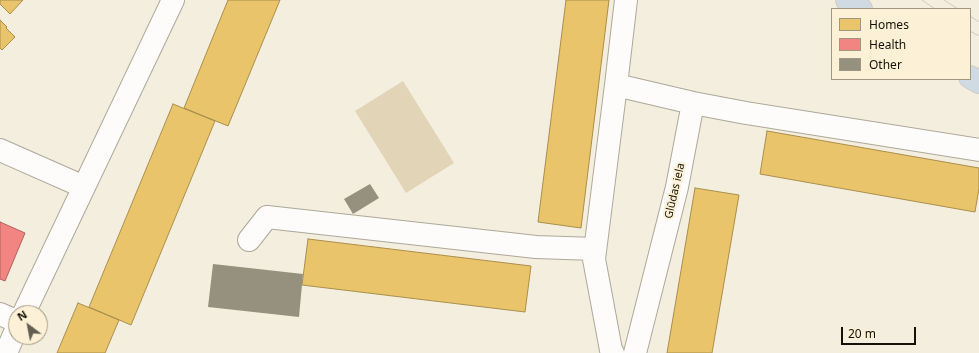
<!DOCTYPE html>
<html>
<head>
<meta charset="utf-8">
<style>
	body { margin:0 }
	#map { position:relative; width:979px; height:353px; overflow:hidden; background:#f4eede; font-family:"Noto Sans",sans-serif }
	canvas { display:block }
	.legend { position:absolute; left:831px; top:8px; width:140px; height:72px; box-sizing:border-box; background:#fcf1d6; border:1px solid #a09783; margin:0; padding:5px 7px; list-style:none; font-size:12px; color:#161106 }
	.legend li { display:flex; align-items:center; gap:8px; height:20px }
	.legend b { width:20px; border:1px solid #a09783 }
	.north { position:absolute; left:8px; top:305px; width:40px; height:40px; box-sizing:border-box; background:#fcf1d6; border:1px solid #a09783; border-radius:50%; rotate:328deg; font-size:11px; font-weight:700; line-height:16px; text-align:center; color:#161106 }
	.north::after { content:''; display:block; margin:auto; width:14px; height:18px; background:#645e52; clip-path:polygon(50% 0,100% 100%,50% 72%,0 100%) }
	.scale { position:absolute; left:841px; top:327px; width:75px; height:18px; box-sizing:border-box; border:2px solid #161106; border-top:0; padding-left:5px; font-size:12px; line-height:14px; white-space:nowrap; color:#161106; -webkit-text-stroke:3px #fcf1d6; paint-order:stroke }
</style>
</head>
<body>
<div id="map">
<canvas width="979" height="353"></canvas>
<ul class="legend">
<li><b style="height:11px;background:#e9c46a"></b>Homes</li>
<li><b style="height:11px;background:#f28482"></b>Health</li>
<li><b style="height:11px;background:#96907f"></b>Other</li>
</ul>
<div class="north">N</div>
<div class="scale">20 m</div>
</div>
<script>
const g = document.querySelector('canvas').getContext('2d');
g.lineJoin = 'round';
function paint(path, color) {
  g.fillStyle = color;
  g.fill(path, 'evenodd');
}
function toPath(rows) {
  const path = new Path2D();
  for (const r of rows) {
    path.moveTo(r[0], r[1]);
    for (let i = 2; i < r.length; i += 2) path.lineTo(r[i], r[i + 1]);
  }
  return path;
}
function stroke(path, color, width, dash) {
  g.strokeStyle = color;
  g.lineWidth = width;
  g.lineCap = dash ? 'butt' : 'round';
  g.setLineDash(dash || []);
  g.stroke(path);
}
function write(font, color, halo, rows, align = 'center') {
  g.font = font + ' "Noto Sans",sans-serif';
  g.lineWidth = 4;
  g.setLineDash([]);
  g.textBaseline = 'middle';
  g.strokeStyle = halo;
  g.fillStyle = color;
  for (const [text, x, y, turn = 0] of rows) {
    g.save();
    g.translate(x, y);
    g.rotate((+turn || 0) * Math.PI / 180);
    g.textAlign = isNaN(turn) ? turn : align;
    if (halo) g.strokeText(text, 0, 0);
    g.fillText(text, 0, 0);
    g.restore();
  }
}
const green = toPath([
	[403,81,454,163,406,193,355,111]
]);
const homes = toPath([
	[0,0,23,0,10,14,0,4,0,0],
	[228,0,280,0,228,126,184,108,228,0],
	[566,0,609,0,581,228,538,222,566,0],
	[0,20,7,27,6,28,15,37,2,50,0,48,0,20],
	[173,104,215,121,131,325,89,307,173,104],
	[767,131,979,168,979,188,975,212,760,174,767,131],
	[695,188,739,195,712,353,667,353,695,188],
	[308,239,531,266,525,312,302,285,308,239],
	[78,303,119,320,105,353,57,353,78,303]
]);
const health = toPath([
	[0,222,25,233,5,281,0,279,0,222]
]);
const building = toPath([
	[370,184,379,198,353,214,344,199],
	[213,264,303,274,299,317,208,307]
]);
const minor = toPath([
	[626,0,616,85,693,103,677,187,635,353],
	[693,103,746,113,979,150],
	[0,150,84,187],
	[249,240,267,217,536,247,595,249],
	[24,313,173,0],
	[0,314,16,321],
	[6,353,16,330],
	[613,353,611,350,594,259,616,85]
]);
const highway = toPath([
	[847,0,861,9],
	[970,77,979,82]
]);
const tram = toPath([
	[922,0,935,9],
	[944,0,958,9],
	[970,16,979,22],
	[970,31,979,36]
]);
const streetNames = [
	["Glūdas iela",675,191,-77]
];
paint(green, '#e2d5b7');
paint(homes, '#e9c46a');
stroke(homes, '#aa8e4c', 1);
paint(health, '#f28482');
stroke(health, '#b0625d', 1);
paint(building, '#96907f');
stroke(minor, '#aea89b', 24);
stroke(highway, '#d1cec6', 24);
stroke(minor, '#fdfcfa', 22);
stroke(highway, '#cfdae3', 22);
stroke(tram, '#cdcbc6', 1);
write('11px', '#161106', '#fcf1d6', streetNames);
</script>
</body>
</html>
